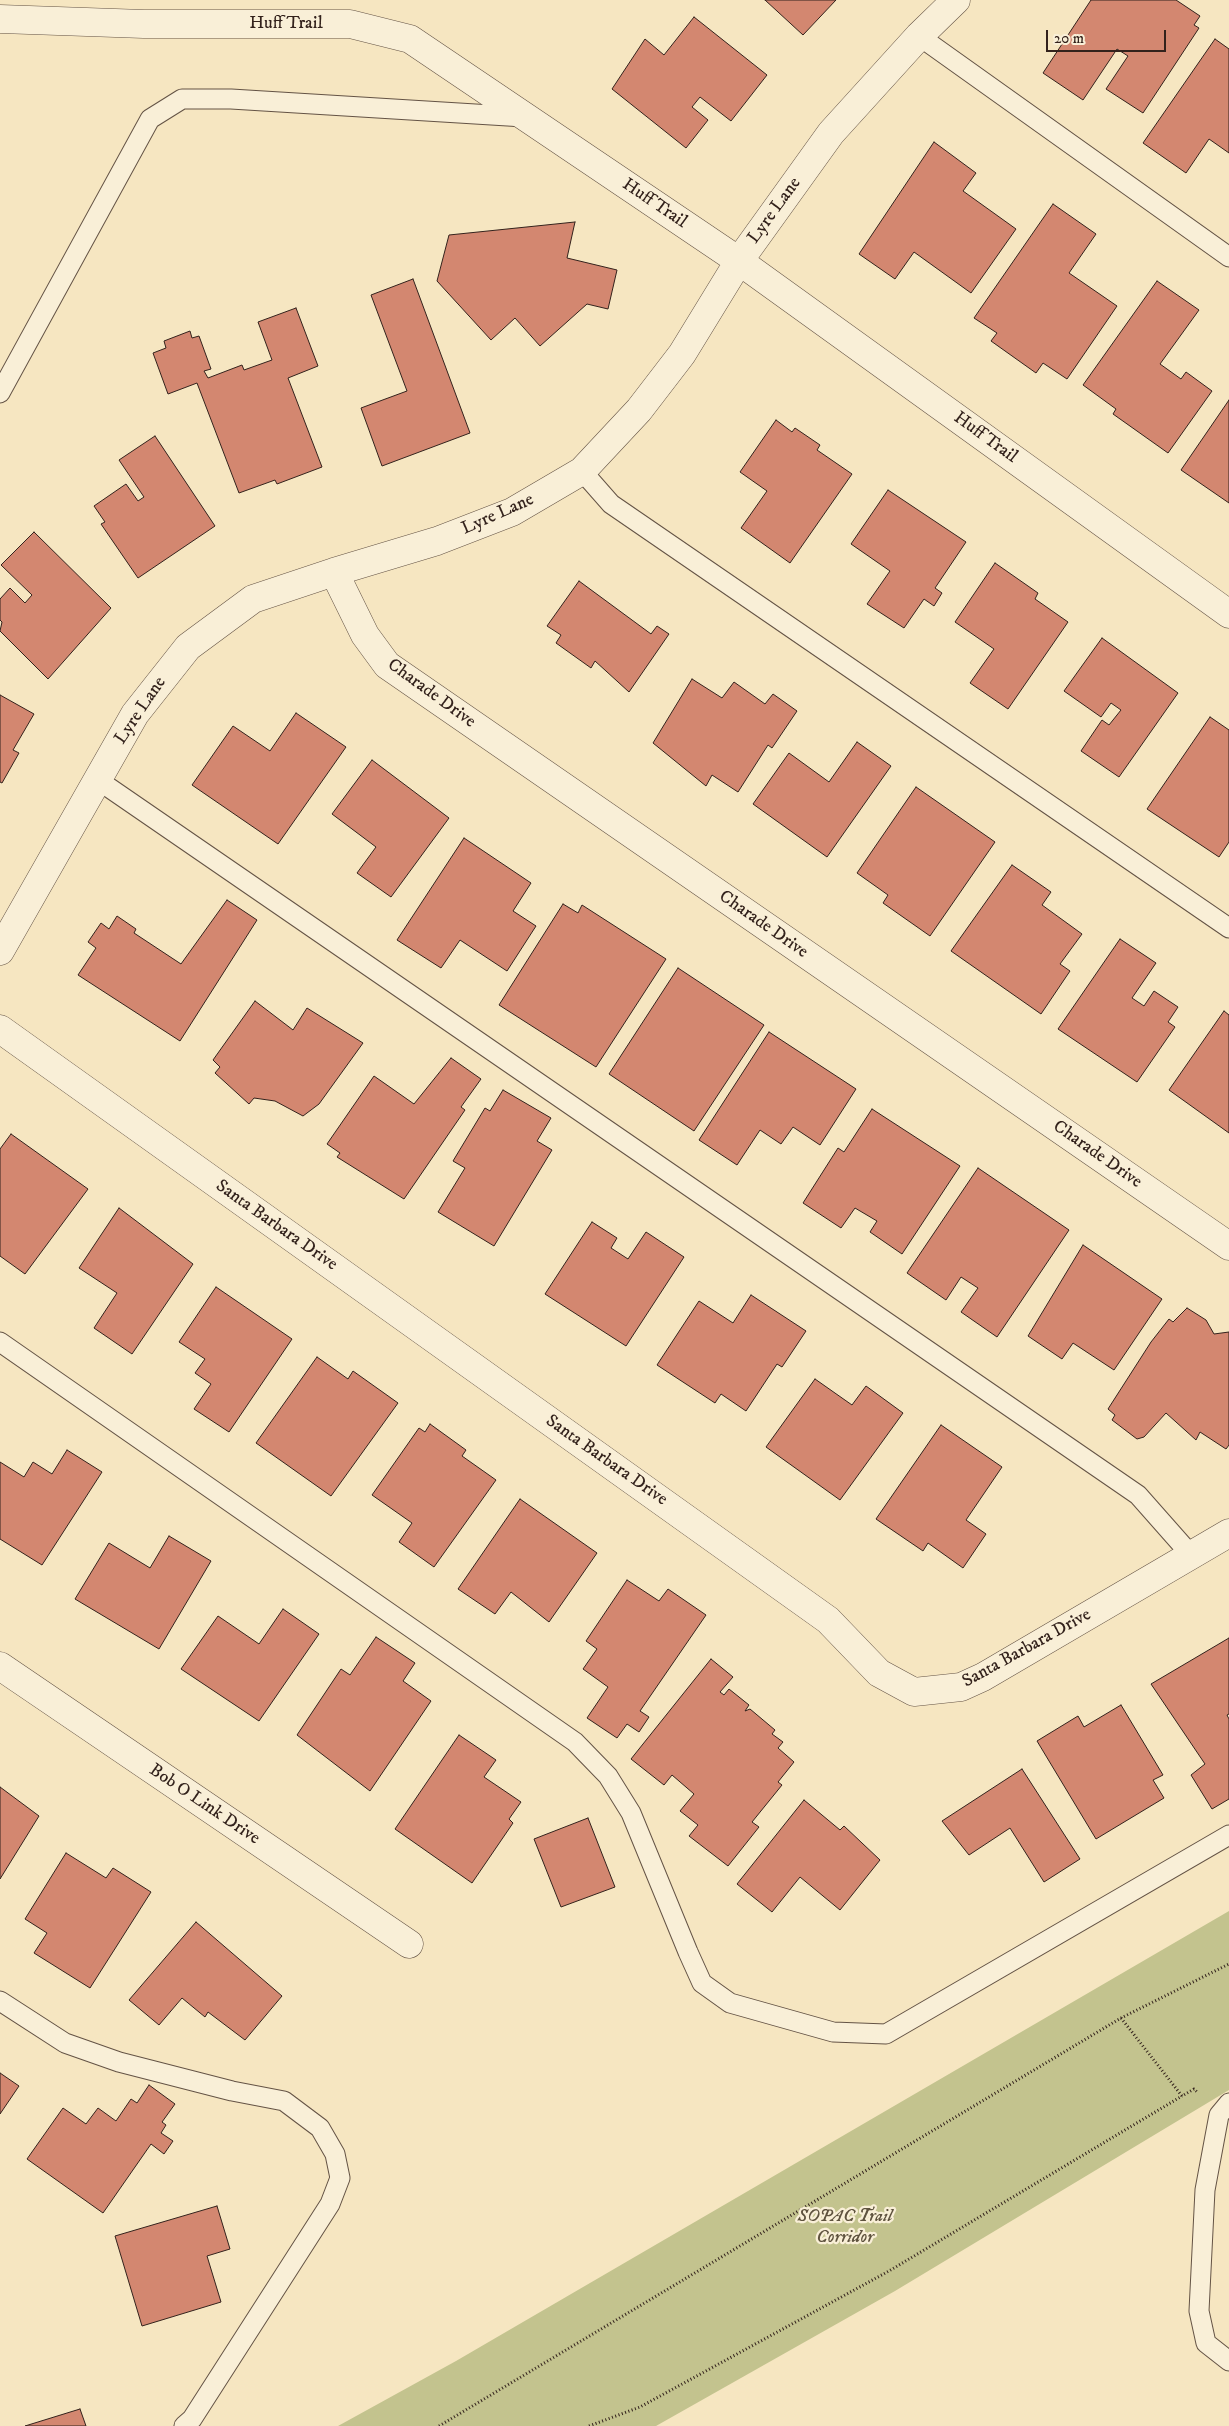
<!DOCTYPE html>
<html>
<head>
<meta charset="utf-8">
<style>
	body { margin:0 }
	#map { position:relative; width:1229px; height:2426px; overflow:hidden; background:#f6e6c1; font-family:"IM FELL DW Pica",serif }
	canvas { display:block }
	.scale { position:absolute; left:1046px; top:30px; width:120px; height:22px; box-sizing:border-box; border:2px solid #33221c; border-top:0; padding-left:6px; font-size:15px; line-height:18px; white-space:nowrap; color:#33221c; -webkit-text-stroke:4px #f9efd7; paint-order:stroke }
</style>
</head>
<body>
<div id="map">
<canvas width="1229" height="2426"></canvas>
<div class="scale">20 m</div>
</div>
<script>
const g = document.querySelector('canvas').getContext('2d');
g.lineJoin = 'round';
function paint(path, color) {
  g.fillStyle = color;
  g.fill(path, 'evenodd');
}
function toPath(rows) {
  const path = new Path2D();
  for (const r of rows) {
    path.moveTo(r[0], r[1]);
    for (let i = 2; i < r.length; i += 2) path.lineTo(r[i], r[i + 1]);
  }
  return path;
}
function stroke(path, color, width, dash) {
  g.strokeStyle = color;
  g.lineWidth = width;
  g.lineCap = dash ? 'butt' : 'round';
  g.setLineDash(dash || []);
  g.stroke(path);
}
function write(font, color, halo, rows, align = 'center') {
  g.font = font + ' "IM FELL DW Pica",serif';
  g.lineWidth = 4.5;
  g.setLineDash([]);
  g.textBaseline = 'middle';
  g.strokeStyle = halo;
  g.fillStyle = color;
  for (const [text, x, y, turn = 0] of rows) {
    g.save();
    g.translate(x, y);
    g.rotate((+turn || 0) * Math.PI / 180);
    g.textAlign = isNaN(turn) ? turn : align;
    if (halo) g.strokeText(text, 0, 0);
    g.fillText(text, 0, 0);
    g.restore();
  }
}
const green = toPath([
	[1229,1911,1229,2090,895,2291,656,2426,338,2426,456,2361]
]);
const building = toPath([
	[765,0,836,0,803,35,765,0],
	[1091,0,1176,0,1200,16,1194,25,1199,28,1143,113,1106,89,1128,56,1117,49,1083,100,1043,73,1091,0],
	[694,17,767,75,731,121,700,97,692,107,708,120,686,148,612,89,645,39,664,55,694,17],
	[1215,39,1229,49,1229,153,1209,139,1186,173,1143,143,1215,39],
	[934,142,976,173,963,191,1016,229,971,293,914,252,895,279,859,254,934,142],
	[1053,204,1096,234,1069,273,1117,306,1067,379,1043,363,1036,373,991,341,997,333,974,318,1053,204],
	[575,222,567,258,617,270,608,309,587,304,540,346,515,318,491,340,437,281,449,235,575,222],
	[413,279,470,433,382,466,361,408,407,391,371,295,413,279],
	[1157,281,1199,310,1160,364,1181,379,1186,372,1212,391,1168,453,1113,414,1116,409,1083,385,1157,281],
	[296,308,318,366,288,378,322,467,277,484,275,480,239,493,197,383,168,394,153,353,166,348,164,341,190,331,192,338,199,336,211,369,204,371,208,378,242,365,244,370,272,360,258,322,296,308],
	[1229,400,1229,503,1181,470,1229,400],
	[776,420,792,432,795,428,820,445,817,450,852,474,790,563,741,528,767,491,740,472,776,420],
	[155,436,215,526,138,578,101,524,105,522,94,506,126,484,138,501,144,497,119,460,155,436],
	[888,490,966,542,935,588,942,593,934,606,924,599,904,628,867,604,890,571,851,544,888,490],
	[34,532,111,608,48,679,0,631,2,622,0,620,0,599,10,588,25,603,32,595,1,565,34,532],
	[995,563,1038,593,1035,599,1068,622,1008,709,970,683,994,649,955,622,995,563],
	[579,581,651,634,657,626,669,634,629,692,595,661,591,668,556,643,561,635,547,626,579,581],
	[1102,638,1178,693,1119,777,1081,751,1102,720,1109,725,1121,710,1111,703,1101,717,1064,691,1102,638],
	[692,679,722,698,734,682,765,704,773,694,797,711,772,748,768,745,738,792,712,775,706,786,653,743,692,679],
	[0,695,34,714,13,750,19,753,2,783,0,782,0,695],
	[296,713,346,747,278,844,192,785,233,726,270,751,296,713],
	[1210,717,1229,730,1229,842,1219,857,1147,809,1210,717],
	[857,742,891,766,827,857,753,804,789,753,829,782,857,742],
	[372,760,449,818,391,897,357,873,376,847,332,814,372,760],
	[916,787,995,842,930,936,883,903,888,895,857,873,916,787],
	[464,838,531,883,513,911,536,926,507,971,460,940,441,968,397,940,464,838],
	[1012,865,1051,892,1042,905,1082,934,1060,964,1070,971,1041,1014,951,951,1012,865],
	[227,900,257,920,180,1041,78,975,96,948,88,942,101,923,109,929,117,916,136,929,134,933,181,964,227,900],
	[563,904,578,913,582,905,666,959,596,1067,499,1005,563,904],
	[1120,939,1156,963,1132,998,1144,1006,1154,991,1178,1007,1168,1022,1175,1027,1137,1082,1058,1029,1120,939],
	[678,968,764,1025,694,1131,609,1074,678,968],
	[255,1001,293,1030,307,1008,363,1043,319,1104,303,1116,275,1101,254,1098,249,1104,215,1073,220,1067,213,1060,255,1001],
	[1224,1011,1229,1015,1229,1133,1169,1090,1224,1011],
	[769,1032,856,1089,820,1145,793,1127,781,1144,760,1130,737,1165,699,1140,769,1032],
	[451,1058,481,1079,461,1107,465,1110,404,1199,337,1157,340,1153,327,1144,374,1076,414,1104,451,1058],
	[503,1090,551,1118,537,1141,552,1150,494,1246,438,1212,465,1168,453,1161,485,1108,490,1111,503,1090],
	[872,1109,960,1166,902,1254,870,1232,877,1221,855,1208,841,1228,803,1203,838,1148,844,1152,872,1109],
	[11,1134,88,1189,25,1274,0,1256,0,1149,11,1134],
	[978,1168,1069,1230,997,1337,961,1312,978,1288,961,1277,946,1300,907,1273,978,1168],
	[119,1208,193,1264,132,1354,94,1328,117,1293,79,1268,119,1208],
	[592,1222,617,1238,611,1248,628,1259,646,1232,684,1257,626,1346,545,1294,592,1222],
	[1083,1245,1162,1299,1114,1370,1073,1343,1062,1359,1028,1336,1083,1245],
	[216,1287,292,1339,229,1432,194,1409,211,1384,195,1373,205,1359,179,1342,216,1287],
	[751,1295,806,1331,782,1367,777,1364,746,1411,721,1394,715,1403,657,1365,699,1301,733,1323,751,1295],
	[1187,1308,1206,1320,1214,1334,1229,1332,1229,1445,1226,1449,1200,1432,1196,1440,1166,1413,1144,1437,1137,1439,1112,1420,1115,1415,1108,1409,1151,1342,1169,1319,1173,1322,1187,1308],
	[317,1357,348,1379,353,1371,398,1403,331,1496,256,1443,317,1357],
	[815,1379,852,1405,866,1386,903,1413,840,1500,766,1447,815,1379],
	[430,1424,466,1450,462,1456,496,1480,434,1567,399,1542,412,1523,372,1495,419,1428,425,1432,430,1424],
	[941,1425,1002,1467,966,1520,986,1534,963,1568,928,1543,923,1551,876,1519,941,1425],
	[67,1450,102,1472,42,1565,0,1539,0,1462,24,1477,33,1462,52,1474,67,1450],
	[520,1499,597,1553,549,1622,511,1592,495,1614,458,1589,520,1499],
	[169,1536,211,1561,159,1649,75,1599,109,1543,150,1568,169,1536],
	[627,1580,659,1601,668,1589,706,1615,640,1711,649,1717,639,1732,627,1724,617,1738,587,1718,608,1687,583,1669,597,1649,586,1641,627,1580],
	[283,1609,319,1634,259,1721,181,1669,218,1616,259,1644,283,1609],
	[376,1637,415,1663,403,1681,431,1701,370,1791,297,1735,341,1669,350,1675,376,1637],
	[1229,1638,1229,1714,1227,1715,1229,1719,1229,1799,1212,1809,1191,1775,1205,1764,1151,1684,1229,1638],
	[711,1659,733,1677,720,1692,724,1695,729,1689,749,1705,745,1711,750,1709,775,1730,772,1734,783,1742,778,1748,794,1762,778,1782,782,1785,752,1822,759,1827,728,1866,689,1836,698,1825,680,1811,694,1794,672,1775,664,1785,631,1759,711,1659],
	[1121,1705,1163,1775,1153,1780,1164,1798,1096,1839,1037,1741,1078,1716,1084,1727,1121,1705],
	[459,1735,496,1760,484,1777,521,1802,509,1819,513,1823,472,1883,395,1829,459,1735],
	[1022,1769,1080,1859,1044,1882,1010,1828,969,1855,942,1821,1022,1769],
	[0,1787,39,1816,0,1879,0,1787],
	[804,1800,840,1830,844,1826,880,1860,840,1910,800,1877,772,1912,737,1884,804,1800],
	[588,1818,615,1887,561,1907,534,1839,588,1818],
	[66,1853,106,1878,113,1868,151,1892,90,1988,34,1953,47,1933,25,1919,66,1853],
	[196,1922,282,1996,245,2040,208,2012,205,2017,182,1998,159,2025,129,2000,196,1922],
	[0,2073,19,2086,0,2114,0,2073],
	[149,2085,175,2104,162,2122,166,2125,161,2133,173,2141,164,2154,151,2144,103,2213,27,2159,63,2108,86,2124,98,2108,116,2121,131,2099,137,2103,149,2085],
	[217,2206,230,2249,207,2256,221,2302,142,2326,115,2236,217,2206],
	[80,2409,86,2426,25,2426,80,2409]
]);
const path = toPath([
	[1121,2018,1182,2096,1194,2089,1198,2093],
	[439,2426,1121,2018,1229,1964],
	[589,2426,640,2407,889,2271,1182,2096]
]);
const lane = toPath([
	[919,36,1229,257],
	[0,393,150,119,182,99,231,99,524,117],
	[582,471,611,504,1229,928],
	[98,780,1138,1495,1191,1555],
	[0,1342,575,1742,608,1776,631,1813,688,1952,702,1983,730,2003,833,2032,886,2034,1229,1835],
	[0,2001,65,2043,119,2062,232,2091,284,2101,320,2128,335,2154,340,2178,330,2204,192,2419,184,2426],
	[1229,2103,1219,2115,1205,2190,1199,2311,1206,2343,1229,2361]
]);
const street = toPath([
	[0,19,144,24,350,24,410,39,739,261,1229,614],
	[334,572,365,635,387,665,1229,1246],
	[0,951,135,714,188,647,253,599,334,572,437,541,512,512,582,471,639,410,682,354,739,261,831,133,919,36,956,0],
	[0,1029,828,1620,879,1673,914,1692,961,1687,983,1677,1229,1533],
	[0,1666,409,1944]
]);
const streetNames = [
	["Huff Trail",286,24],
	["Huff Trail",654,204,34],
	["Lyre Lane",775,211,-54],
	["Huff Trail",985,438,36],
	["Lyre Lane",498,515,-24],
	["Charade Drive",431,694,36],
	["Lyre Lane",141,711,-56],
	["Charade Drive",763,925,35],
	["Charade Drive",1097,1155,35],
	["Santa Barbara Drive",276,1226,35],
	["Santa Barbara Drive",606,1461,35],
	["Santa Barbara Drive",1027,1649,-29],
	["Bob O Link Drive",204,1805,34]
];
const parkNames = [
	["SOPAC Trail",845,2217],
	["Corridor",845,2238]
];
paint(green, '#c3c38e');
paint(building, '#d38770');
stroke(building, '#33221c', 1);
stroke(lane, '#645345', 21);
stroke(street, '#645345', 29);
stroke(path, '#33221c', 3, [1, 2.5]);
stroke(lane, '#f9efd7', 19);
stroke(street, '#f9efd7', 28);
write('18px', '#33221c', '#f9efd7', streetNames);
write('italic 18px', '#5e523e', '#f9efd7', parkNames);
</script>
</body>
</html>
